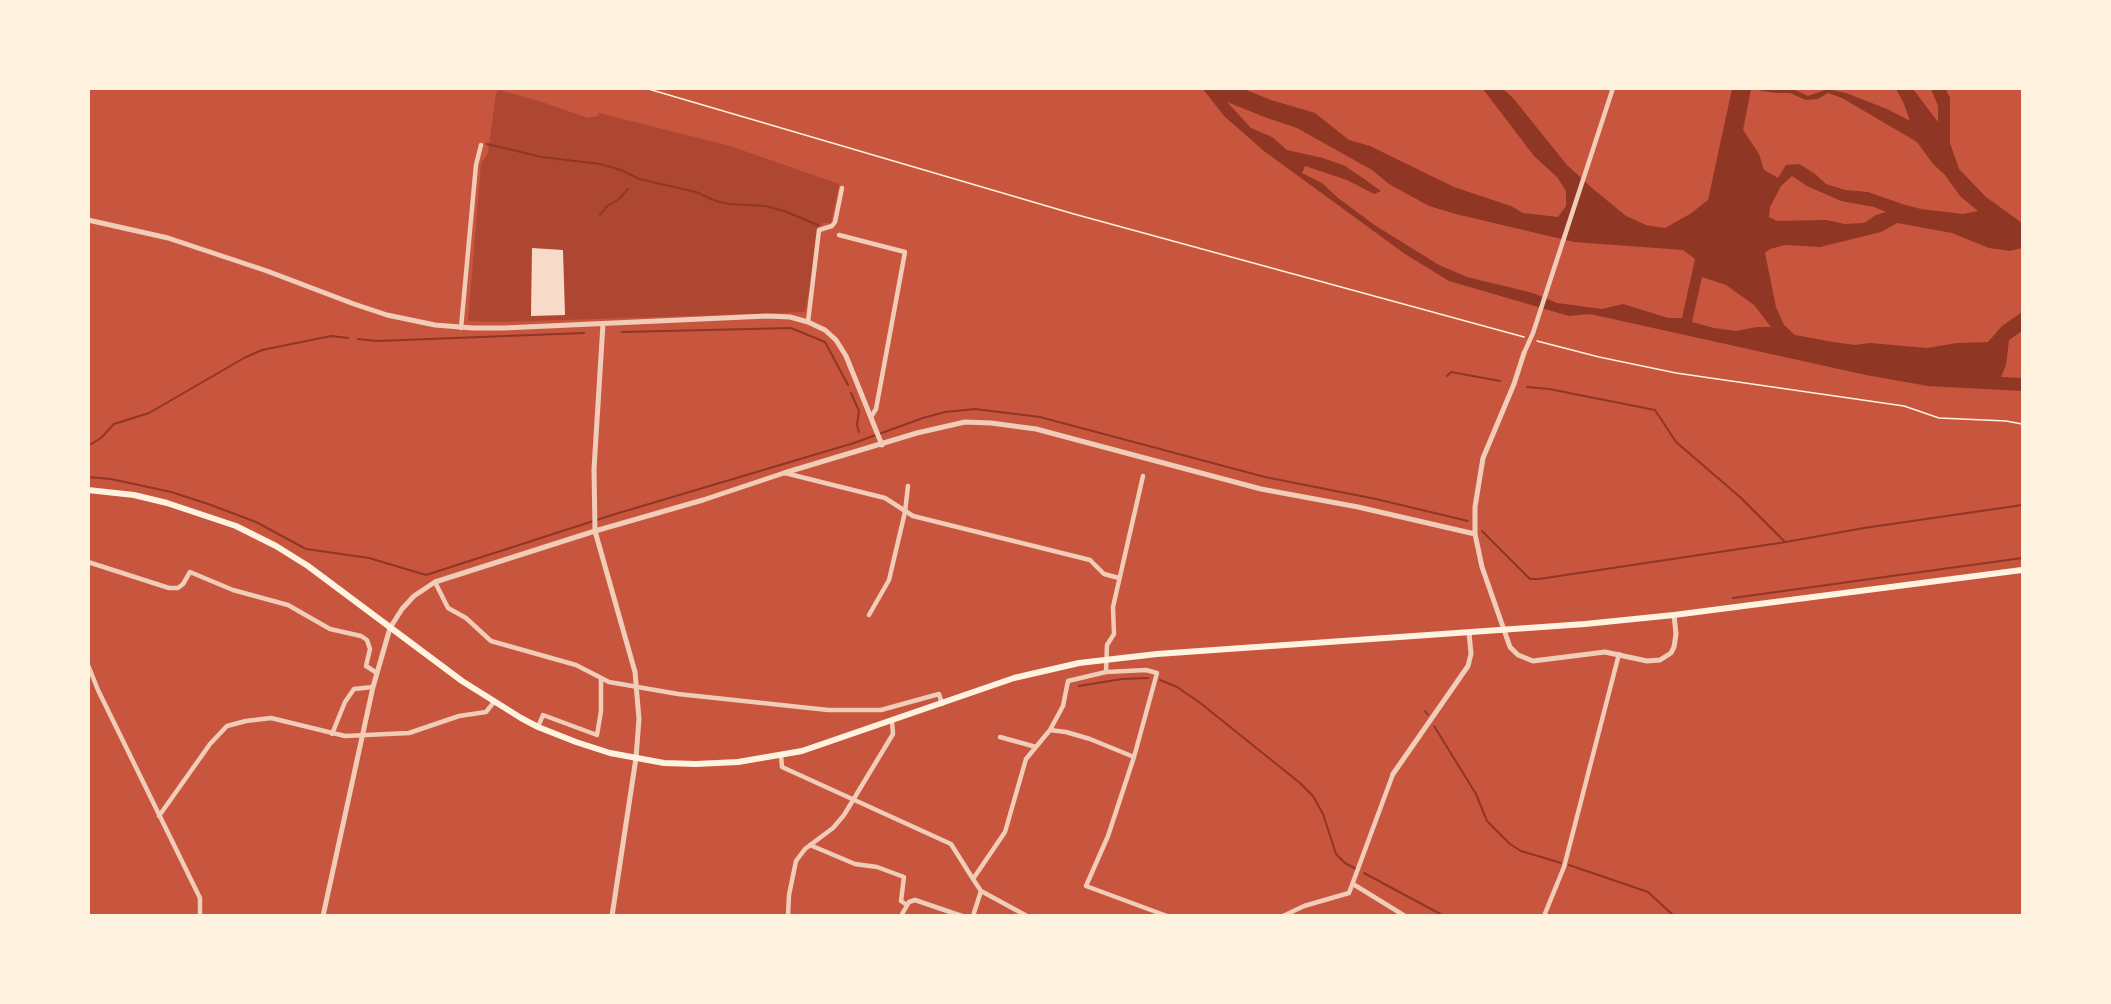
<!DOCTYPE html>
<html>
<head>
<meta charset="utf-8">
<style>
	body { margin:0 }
	#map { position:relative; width:2111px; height:1004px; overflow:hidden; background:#c8553d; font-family:"Open Sans",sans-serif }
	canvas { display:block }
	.frame { position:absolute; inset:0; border:90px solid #fff3e0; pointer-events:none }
</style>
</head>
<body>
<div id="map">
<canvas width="2111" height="1004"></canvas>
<div class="frame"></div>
</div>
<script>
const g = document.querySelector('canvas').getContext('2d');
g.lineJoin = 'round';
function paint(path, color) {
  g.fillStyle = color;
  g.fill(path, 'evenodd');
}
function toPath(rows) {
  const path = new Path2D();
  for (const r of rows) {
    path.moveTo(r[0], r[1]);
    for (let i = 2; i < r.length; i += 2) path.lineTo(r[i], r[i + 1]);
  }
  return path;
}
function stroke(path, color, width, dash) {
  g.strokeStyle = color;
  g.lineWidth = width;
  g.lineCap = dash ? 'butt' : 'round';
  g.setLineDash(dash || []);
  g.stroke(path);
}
const green = toPath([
	[499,90,539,101,588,118,598,116,599,113,730,146,839,184,831,223,822,223,805,312,503,322,468,321,481,164,488,153,496,93]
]);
const water = toPath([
	[1203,89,1244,89,1271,100,1315,113,1349,140,1370,146,1454,187,1511,206,1523,213,1558,217,1566,206,1566,191,1557,177,1534,156,1483,89,1503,89,1513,98,1567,165,1592,188,1626,216,1646,225,1665,228,1690,214,1708,200,1732,89,1793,89,1808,96,1828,89,1846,93,1887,109,1910,121,1904,104,1896,89,1913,89,1938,122,1938,106,1931,89,1946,89,1950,98,1950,143,1959,169,1986,197,2022,223,2022,248,2010,251,1989,248,1952,233,1897,223,1881,232,1820,247,1785,245,1770,249,1765,253,1776,307,1784,325,1795,335,1833,342,1855,345,1870,343,1927,348,1957,343,1988,342,2002,326,2022,312,2022,331,2009,340,2006,365,2001,377,2022,378,2022,391,1928,386,1866,375,1590,314,1569,316,1449,281,1405,254,1264,151,1224,116],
	[1751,89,1775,93,1790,93,1806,100,1818,99,1828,93,1842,98,1917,142,1933,164,1945,175,1960,196,1978,211,1963,214,1921,209,1905,205,1868,192,1845,190,1826,184,1814,173,1799,164,1786,165,1778,178,1764,170,1759,154,1743,130],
	[1227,102,1267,118,1297,128,1372,170,1389,184,1429,206,1456,214,1574,242,1683,250,1695,259,1682,318,1668,318,1623,304,1602,309,1557,303,1533,293,1467,277,1439,265,1376,226,1338,198,1322,183,1302,173,1305,166,1347,180,1374,194,1381,191,1367,181,1345,166,1323,158,1287,150,1272,137,1251,128],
	[1792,176,1807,186,1841,201,1874,207,1886,212,1876,215,1864,223,1845,224,1826,220,1777,221,1769,217,1770,207,1781,186],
	[1702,277,1726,285,1754,305,1771,327,1757,327,1736,331,1714,328,1692,322]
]);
const stream = toPath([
	[487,144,542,157,600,164,621,170,639,179,696,192,716,201,729,204,766,206,784,211,818,225],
	[600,215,607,206,619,199,628,189],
	[622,332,791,328,825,342,848,385],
	[358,339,377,341,584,333],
	[1447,376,1451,372,1500,381],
	[1527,387,1549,389,1655,410,1676,442,1740,497,1784,541],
	[851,393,859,411,857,425,859,432],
	[88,446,101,438,114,424,149,413,244,358,262,350,331,336,348,338],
	[88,477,111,479,171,492,211,505,256,522,306,549,369,558,426,575,612,515,854,443,923,418,945,412,975,409,1040,417,1265,477,1376,499,1468,521],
	[1482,531,1530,579,1539,579,1786,542,1864,528,2022,505],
	[1733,598,2022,558],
	[1160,680,1177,687,1199,702,1300,783,1313,796,1323,814,1336,854,1345,863,1356,869],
	[1079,686,1122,679,1148,678],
	[1425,711,1428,715],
	[1434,726,1476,794,1487,821,1510,844,1521,851,1561,863],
	[1569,865,1648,892,1674,916],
	[1364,873,1444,916]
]);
const building = toPath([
	[532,248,563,250,565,315,531,316]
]);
const path = toPath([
	[645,88,1074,214,1524,337],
	[1537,341,1599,357,1676,373,1904,406,1939,418,2006,421,2022,424]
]);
const minor = toPath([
	[839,235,905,252,876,409,871,417],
	[808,322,819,230,832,226,835,222,842,188],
	[461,328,476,165,481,145],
	[1524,353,1533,333,1613,88],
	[785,473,885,498,913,516,1090,560,1104,574,1119,578],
	[88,562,169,588,178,588,183,584,190,572,233,590,288,605,330,629,361,636,367,640,370,649,366,666,377,673],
	[435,582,448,608,466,618,491,641,576,665,609,682,678,694,828,710,881,710,939,694,942,704],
	[869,615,889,580,905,512,908,486],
	[88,665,98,690,200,898,200,916],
	[1106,672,1146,670,1157,673,1134,757,1108,836,1086,886,1167,916],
	[538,727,543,715,597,735,601,711,601,678],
	[1050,730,1066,732,1090,739,1134,757],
	[332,734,345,702,354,689,373,687],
	[1000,737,1036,747],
	[781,755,782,767,951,844,973,879],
	[159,816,210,744,227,726,246,721,271,718,345,736,409,733,459,716,486,712,494,702],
	[810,845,855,864,877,867,904,877,901,901,907,905],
	[1353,884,1405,916],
	[788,916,789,895,796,861,805,849,833,828,844,815,893,734,892,721],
	[901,916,909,902,915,900,962,916],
	[973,916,981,891],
	[1027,916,981,891,973,879,1005,832,1026,759,1050,730,1063,706,1068,681,1106,672,1107,645,1114,634,1113,607,1143,476],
	[1283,916,1304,906,1349,893,1393,774],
	[1544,916,1564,867,1619,654]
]);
const tertiary = toPath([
	[88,220,168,238,267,271,354,304,387,315,435,325,473,328,504,328,767,316,790,317,808,322,825,330,836,340,846,356,882,445],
	[603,324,594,469,595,531,635,672,639,719,636,758,612,916],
	[1524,353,1514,384,1483,458,1475,507,1475,534,1482,567,1510,647,1518,655,1533,661,1605,652,1647,661,1660,660,1671,653,1674,647,1676,634,1674,615],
	[1393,774,1468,666,1471,654,1469,632],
	[323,916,373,687,390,628,402,609,414,596,435,582,595,531,703,500,784,473,917,433,965,422,991,423,1036,429,1261,489,1358,507,1475,534]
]);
const secondary = toPath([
	[88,490,134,495,167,503,236,526,276,546,308,566,462,681,521,718,538,727,576,742,610,753,664,763,696,764,738,762,802,751,1014,678,1079,663,1157,654,1585,624,1674,615,2022,570]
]);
paint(green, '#ae4732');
paint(water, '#8f3625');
stroke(stream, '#8f3625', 2);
paint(building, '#f7dbc8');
stroke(path, '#fff3e0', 1.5);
stroke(minor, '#f1ccb7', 4.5);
stroke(tertiary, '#f1ccb7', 5);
stroke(secondary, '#fff3e0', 6);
</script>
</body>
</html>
